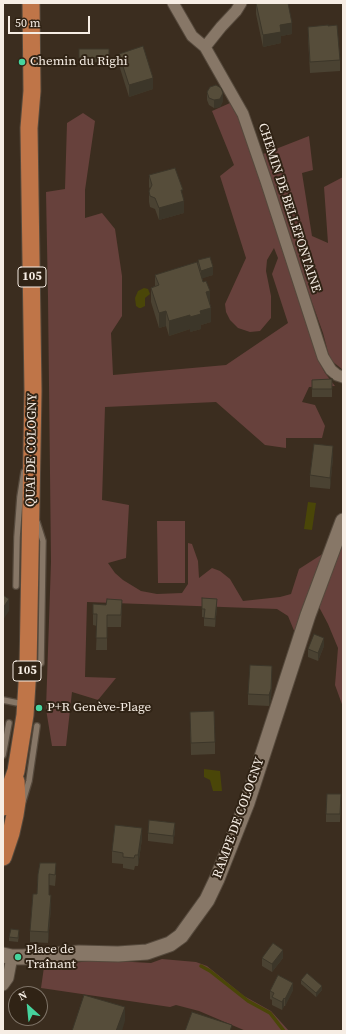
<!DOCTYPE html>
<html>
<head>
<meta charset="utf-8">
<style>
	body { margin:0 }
	#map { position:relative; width:346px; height:1034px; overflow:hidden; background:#3b2d1f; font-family:"Source Serif 4",serif }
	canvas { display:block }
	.frame { position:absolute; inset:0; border:4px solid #f6ede4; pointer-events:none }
	.north { position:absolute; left:8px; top:986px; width:40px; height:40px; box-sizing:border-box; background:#302315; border:1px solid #7f7468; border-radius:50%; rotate:333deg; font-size:11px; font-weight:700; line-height:16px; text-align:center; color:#f6ede4 }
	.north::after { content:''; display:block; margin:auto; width:14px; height:18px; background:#46d49e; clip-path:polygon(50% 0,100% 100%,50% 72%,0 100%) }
	.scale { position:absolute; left:8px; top:16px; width:82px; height:18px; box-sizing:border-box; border:2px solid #f6ede4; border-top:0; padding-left:5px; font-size:12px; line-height:14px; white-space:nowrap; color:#f6ede4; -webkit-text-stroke:3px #302315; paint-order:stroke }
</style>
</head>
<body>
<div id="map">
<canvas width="346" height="1034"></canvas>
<div class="frame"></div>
<div class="north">N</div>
<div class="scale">50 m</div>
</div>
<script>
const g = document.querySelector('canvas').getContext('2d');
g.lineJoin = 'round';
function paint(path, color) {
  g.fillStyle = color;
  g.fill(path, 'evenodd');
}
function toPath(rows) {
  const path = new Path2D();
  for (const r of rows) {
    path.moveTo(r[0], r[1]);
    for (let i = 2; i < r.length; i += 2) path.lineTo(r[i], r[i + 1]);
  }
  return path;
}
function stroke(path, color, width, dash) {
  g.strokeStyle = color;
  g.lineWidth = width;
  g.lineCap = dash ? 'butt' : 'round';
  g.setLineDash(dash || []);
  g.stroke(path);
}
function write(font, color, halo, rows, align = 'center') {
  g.font = font + ' "Source Serif 4",serif';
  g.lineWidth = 4;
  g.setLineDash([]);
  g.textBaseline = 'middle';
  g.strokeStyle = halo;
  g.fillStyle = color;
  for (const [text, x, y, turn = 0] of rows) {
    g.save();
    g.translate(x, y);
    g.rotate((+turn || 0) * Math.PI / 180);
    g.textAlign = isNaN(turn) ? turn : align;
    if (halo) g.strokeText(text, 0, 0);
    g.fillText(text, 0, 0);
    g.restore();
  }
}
const green = toPath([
	[230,103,243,126,319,362,325,373,335,386,309,387,302,402,315,405,325,426,322,438,286,438,286,448,265,445,216,402,105,407,102,500,129,505,126,558,108,563,115,573,123,580,141,591,157,594,182,593,188,584,188,543,192,544,198,561,199,578,212,568,220,571,230,579,243,601,280,597,291,594,299,569,324,553,295,633,288,616,277,609,87,602,85,677,116,678,98,700,72,692,66,746,52,746,46,709,51,562,48,297,46,192,65,189,67,123,83,113,95,121,85,190,85,218,102,213,115,229,122,276,122,316,111,333,113,375,226,365,288,323,272,274,278,258,274,248,267,260,266,271,271,296,271,318,260,331,250,332,238,328,230,320,226,312,225,304,246,258,220,176,234,165,212,111],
	[309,136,313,170,302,173,312,236,328,243,324,187,343,177,343,370,332,361,329,356,323,333,290,241,263,154],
	[157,521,185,521,185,583,158,583],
	[343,543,343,707,335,685,338,648,328,624,319,607],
	[162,959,196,962,207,966,244,996,271,1011,289,1031,246,1031,199,1011,176,1005,170,1007,41,988,44,967,96,960,151,963]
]);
const water = toPath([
	[144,288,148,289,150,294,145,298,145,306,141,308,139,308,136,306,135,298,138,291],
	[308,502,316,503,312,530,304,529],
	[204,769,220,771,222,791,213,791,210,780,204,777]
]);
const stream = toPath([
	[201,966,210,971,248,1001,270,1013,284,1031]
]);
const lane = toPath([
	[37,522,43,541,41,663],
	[16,586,17,537,20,497,24,472],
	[3,700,23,704],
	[3,755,9,723],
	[23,801,29,781,37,726]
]);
const street = toPath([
	[173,3,192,36,205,47,243,114,266,181,323,357,331,370,337,375,343,377],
	[205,47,221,27,236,11,241,3],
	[3,985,8,978,12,957]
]);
const secondary = toPath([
	[3,955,12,957,23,957,79,953,118,954,147,952,170,944,181,936,186,929,207,900,217,879,247,803,308,615,343,521]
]);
const primary = toPath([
	[3,807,16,771,25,715,28,668,33,391,29,128,32,91,31,3],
	[3,857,11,833,15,815,17,802,16,781]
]);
const wall = toPath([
	[256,3,292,34,281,36,281,43,263,47,256,14],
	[308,27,340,60,340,71,310,73,308,38],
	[79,49,109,49,109,62,79,62],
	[119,54,153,89,129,97,119,65],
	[207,92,223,101,220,107,214,108,209,105,207,100],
	[149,175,183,197,184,213,159,220,155,209,150,207,149,202,149,191,150,189,149,187],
	[198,260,213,275,202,278,210,303,211,322,201,325,201,329,190,332,190,329,169,336,166,326,159,328,151,302,151,288,155,286,155,275,198,264],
	[332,379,332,397,312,397,312,380],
	[333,457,330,489,310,487,310,475],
	[122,600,121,627,107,627,107,650,96,650,97,626,93,625,93,604,106,605],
	[217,607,215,627,204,626,204,617,202,617,202,609],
	[324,646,318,661,308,657,308,649],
	[272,677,271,700,269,706,248,705,248,694],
	[190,712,215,742,215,754,191,755],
	[341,802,340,822,326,822,326,814],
	[175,831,173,844,148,841,148,833],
	[142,839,138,866,135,866,134,870,123,868,123,864,112,863,112,851],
	[40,863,56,875,55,886,49,885,49,895,51,907,48,943,30,942,30,931,37,894],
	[19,934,18,942,9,941,9,937],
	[262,958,283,958,272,972,262,966],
	[301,980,322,990,316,997,301,984],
	[293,990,285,1006,284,1006,282,1010,272,1005,272,1000,270,999,270,991]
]);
const shadedWall = toPath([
	[292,23,292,34,281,36,281,43,263,47,263,35,280,25],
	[153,78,153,89,129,97,129,85],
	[223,93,223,101,220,107,214,108,214,100],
	[184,201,184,213,159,220,159,208],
	[213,267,213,275,201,279,201,271],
	[210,291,210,306,206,292],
	[211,308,211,322,201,325,201,329,190,332,190,317,200,311],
	[166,311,166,326,159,328,159,313],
	[190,315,190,329,169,336,169,321],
	[333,446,333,457,330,489,330,478],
	[9,599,9,611,3,620,3,608],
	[217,599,217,607,215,627,215,619],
	[324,638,324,646,318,661,318,653],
	[272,666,271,700,269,706,269,695],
	[175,823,175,831,173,844,173,836],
	[142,828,142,839,138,866,138,855],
	[51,895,51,907,48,943,48,932],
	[283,950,283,958,272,972,272,964],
	[293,983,293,990,285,1006,285,999],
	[322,986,322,990,316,997,316,993],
	[284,998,284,1006,282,1010,282,1002],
	[125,1007,125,1021,122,1031,116,1031]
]);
const building = toPath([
	[256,3,288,3,292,23,280,25,281,32,263,35,256,3],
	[328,25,328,26,337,25,340,60,310,62,308,27,328,25],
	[143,46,153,78,129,85,119,54,143,46],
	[79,49,109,49,109,58,79,58,79,49],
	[216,85,221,88,223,93,220,99,214,100,209,98,207,92,210,87,216,85],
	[175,168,183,190,181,190,184,201,159,208,155,198,150,196,149,191,152,185,149,175,175,168],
	[210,257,213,267,201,271,198,260,210,257],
	[197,262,203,282,206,281,210,291,206,292,211,308,200,311,201,314,190,317,190,315,169,321,166,311,159,313,151,288,159,285,155,275,197,262],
	[332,379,332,389,312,389,312,380,332,379],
	[314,444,333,446,330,478,310,475,314,444],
	[3,595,9,599,3,608,3,595],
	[202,598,217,599,215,619,204,618,205,609,202,609,202,598],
	[107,599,122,600,121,615,107,615,107,638,96,638,97,614,93,614,93,604,106,605,107,599],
	[314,634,324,638,318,653,308,649,314,634],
	[250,665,272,666,271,689,269,695,248,694,250,665],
	[214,711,215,742,191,743,190,712,214,711],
	[327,794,341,794,340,814,326,814,327,794],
	[149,820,175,823,173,836,148,833,149,820],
	[115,825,142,828,138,855,135,855,134,858,123,857,123,853,112,851,115,825],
	[40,863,56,863,55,875,49,874,49,895,51,895,48,932,30,931,33,894,37,894,38,874,40,863],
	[11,929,19,930,18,938,9,937,11,929],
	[273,943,283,950,272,964,262,958,273,943],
	[307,973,322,986,316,993,301,980,307,973],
	[278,975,293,983,285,999,284,998,282,1002,272,997,274,993,270,991,278,975],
	[84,995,125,1007,116,1031,72,1031,84,995],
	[192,1012,232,1025,230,1031,185,1031,192,1012]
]);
const markers = [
	[22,62,4,"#46d49e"],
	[39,708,4,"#46d49e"],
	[18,957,4,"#46d49e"]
];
const shields = [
	[32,277,28],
	[27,671,28]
];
const shieldNames = [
	["105",32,277],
	["105",27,671]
];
const poiNames = [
	["Chemin du Righi",30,62],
	["P+R Genève-Plage",47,708],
	["Place de",26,950],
	["Traînant",26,965]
];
const streetNames = [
	["CHEMIN DE BELLEFONTAINE",289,208,72],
	["QUAI DE COLOGNY",32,450,-89],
	["RAMPE DE COLOGNY",239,818,-70]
];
paint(green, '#67413c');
paint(water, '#4a4608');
stroke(stream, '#4a4608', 3.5);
stroke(lane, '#55493c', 8);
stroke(street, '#55493c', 13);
stroke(secondary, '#55493c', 17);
stroke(primary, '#55493c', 19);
stroke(lane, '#877767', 5.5);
stroke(street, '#877767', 11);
stroke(secondary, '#877767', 15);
stroke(primary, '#bf7548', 17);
paint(wall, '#4a4232');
paint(shadedWall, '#3c3629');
paint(building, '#564d3a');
stroke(building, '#3c3629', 1);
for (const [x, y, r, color] of markers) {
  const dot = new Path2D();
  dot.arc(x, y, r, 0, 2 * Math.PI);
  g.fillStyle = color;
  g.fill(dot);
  stroke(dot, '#302315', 1.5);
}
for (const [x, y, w] of shields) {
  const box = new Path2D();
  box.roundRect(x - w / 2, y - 10, w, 20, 3);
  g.fillStyle = '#302315';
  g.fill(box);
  stroke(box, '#f6ede4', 1);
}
write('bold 12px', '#f6ede4', null, shieldNames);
write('13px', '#f6ede4', '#302315', poiNames, 'left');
write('13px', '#f6ede4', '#302315', streetNames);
</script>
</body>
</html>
